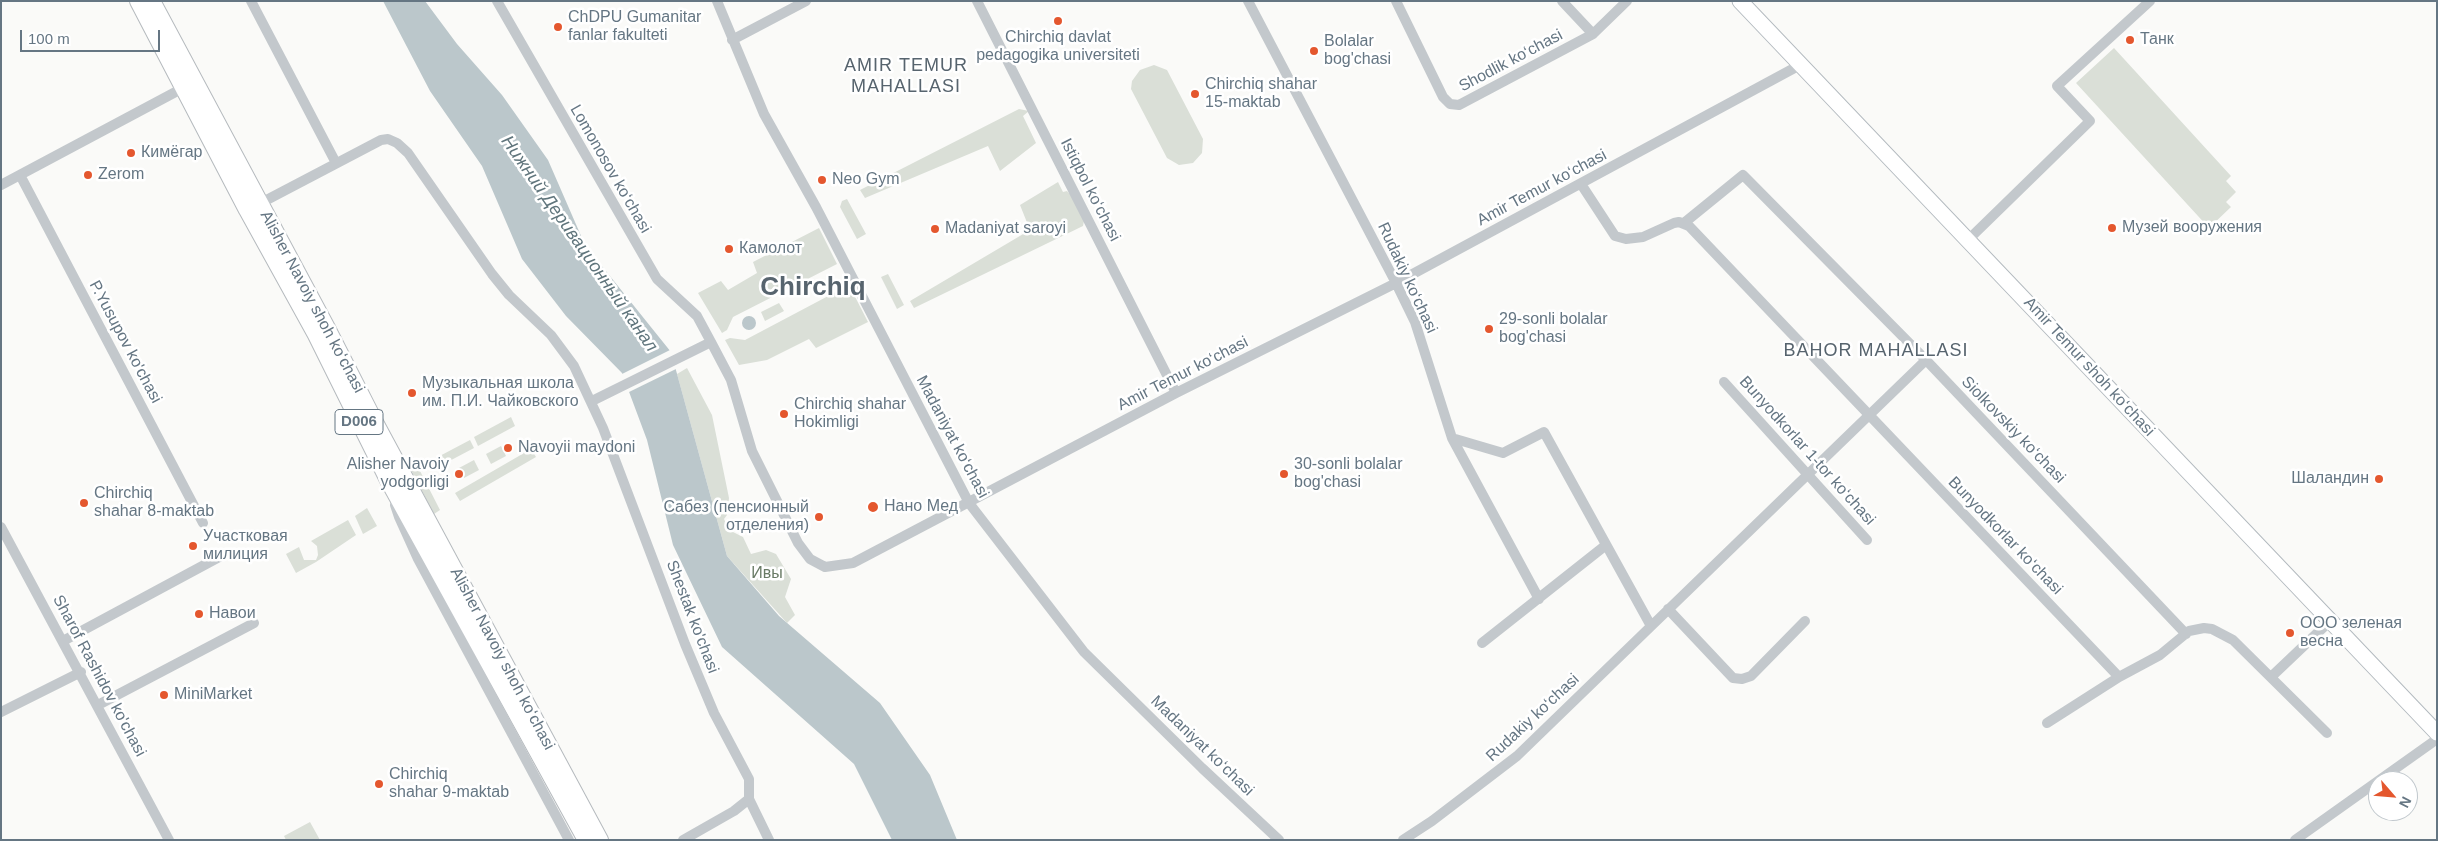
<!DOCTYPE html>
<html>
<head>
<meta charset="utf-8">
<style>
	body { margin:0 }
	#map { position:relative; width:2438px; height:841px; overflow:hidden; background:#fafaf8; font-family:Helvetica,sans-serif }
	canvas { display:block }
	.frame { position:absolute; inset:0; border:2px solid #657683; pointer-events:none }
	.north { position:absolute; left:2368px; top:771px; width:50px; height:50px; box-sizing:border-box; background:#fff; border:1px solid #c1c8cd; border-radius:50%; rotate:117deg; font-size:14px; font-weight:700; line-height:20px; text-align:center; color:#657683 }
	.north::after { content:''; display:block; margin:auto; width:18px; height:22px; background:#e4572e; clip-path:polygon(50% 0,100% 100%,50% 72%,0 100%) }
	.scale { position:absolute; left:20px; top:30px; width:140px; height:22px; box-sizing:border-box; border:2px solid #657683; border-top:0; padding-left:6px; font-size:15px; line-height:18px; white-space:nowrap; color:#657683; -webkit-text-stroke:4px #fff; paint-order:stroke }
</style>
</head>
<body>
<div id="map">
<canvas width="2438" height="841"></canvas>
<div class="frame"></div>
<div class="north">N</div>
<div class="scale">100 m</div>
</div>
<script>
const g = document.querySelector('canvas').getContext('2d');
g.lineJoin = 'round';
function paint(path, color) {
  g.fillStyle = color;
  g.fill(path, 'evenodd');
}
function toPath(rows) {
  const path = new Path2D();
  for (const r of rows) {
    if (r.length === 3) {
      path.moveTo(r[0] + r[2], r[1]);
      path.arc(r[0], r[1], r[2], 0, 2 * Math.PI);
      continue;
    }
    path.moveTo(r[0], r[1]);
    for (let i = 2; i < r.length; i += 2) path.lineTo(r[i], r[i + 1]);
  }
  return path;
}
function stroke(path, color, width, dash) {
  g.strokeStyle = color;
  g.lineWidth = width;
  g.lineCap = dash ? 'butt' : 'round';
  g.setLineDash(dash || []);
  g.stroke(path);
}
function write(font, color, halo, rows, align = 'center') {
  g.font = font + ' Helvetica,sans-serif';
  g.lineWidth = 5;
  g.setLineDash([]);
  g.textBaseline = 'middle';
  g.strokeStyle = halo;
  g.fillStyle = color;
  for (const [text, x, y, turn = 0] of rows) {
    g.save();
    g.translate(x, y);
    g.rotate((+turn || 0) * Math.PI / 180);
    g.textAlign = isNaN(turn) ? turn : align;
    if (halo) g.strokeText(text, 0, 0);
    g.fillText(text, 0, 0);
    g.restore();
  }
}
const green = toPath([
	[2114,48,2231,176,2226,181,2236,192,2226,202,2231,207,2209,228,2076,83],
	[1154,65,1167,70,1203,139,1202,153,1193,163,1179,165,1167,158,1131,89,1132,81,1140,70],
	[1019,109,1029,111,1023,116,1036,143,1000,171,988,146,865,198,860,190],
	[1058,182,1063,192,1067,191,1072,196,1084,221,1083,226,914,308,910,301,1030,230,1020,205],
	[847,199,866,234,857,239,840,207,842,201],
	[819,228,837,264,733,317,727,330,722,333,698,293,721,281,728,290,757,273,753,262],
	[888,274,904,305,897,309,881,277],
	[849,285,868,322,816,348,809,339,767,360,739,365,725,340,730,338,745,340],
	[779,303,784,311,765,321,761,312],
	[687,368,712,415,729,498,727,515,724,519,729,530,743,537,751,554,766,550,776,554,791,579,785,597,795,615,787,623,727,556,677,374],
	[511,417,515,426,478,446,474,437],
	[470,440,474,448,438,467,434,459],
	[501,446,506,456,491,464,486,454],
	[531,449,536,457,460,501,455,493],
	[474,460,479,470,464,478,459,468],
	[418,467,440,510,434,514,411,470],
	[367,508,377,526,363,534,355,516],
	[348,520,356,535,316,562,296,573,286,554,299,547,304,560,316,560,318,555,317,546,311,541],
	[310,822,320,840,286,840,284,836]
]);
const water = toPath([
	[383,1,425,1,457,44,502,95,548,160,585,245,671,352,727,556,779,616,880,703,930,775,957,840,892,840,854,764,722,647,673,545,647,440,622,373,566,316,522,259,482,166,430,91],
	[749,323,7]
]);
const pier = toPath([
	[672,349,678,368,627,393,620,375]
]);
const minor = toPath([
	[251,1,336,163],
	[497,1,657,279,697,316,711,342],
	[717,1,764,114,816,207,969,503,1084,652,1202,768,1279,840],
	[977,1,1176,393],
	[1248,1,1396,283,1415,322,1452,438,1539,599],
	[1396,1,1443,97,1450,104,1459,105,1593,34,1627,1],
	[1562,1,1593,34],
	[732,40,806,1],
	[20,175,203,523],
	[1581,184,1615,236,1626,239,1643,237,1674,223,1679,222,1689,226,2119,677],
	[1,185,183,88],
	[257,205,381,140,388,139,397,143,408,153,492,274,509,295,551,335,574,366,603,428,685,644,714,713,749,779,749,799,769,840],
	[1684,223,1743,175,1926,360,2186,634],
	[1969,239,2090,121,2057,86,2150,1],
	[1724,382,1867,540],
	[592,401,711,342,731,380,752,451,798,543,810,559,825,567,853,563,1176,393,1396,283,1800,65],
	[1452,438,1503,453,1544,432,1651,626],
	[395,505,399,517,418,559,569,840],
	[1,527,169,840],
	[1668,609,1733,678,1742,679,1751,676,1805,621],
	[63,641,221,556],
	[1482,643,1606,545],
	[2271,677,2330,621],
	[98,705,254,623],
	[1,712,81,672],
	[2047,723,2119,677,2160,655,2189,631,2204,628,2212,629,2233,640,2327,733],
	[683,840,734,811,749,799],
	[1403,840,1432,821,1517,756,1926,360],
	[2295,840,2437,739]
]);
const secondary = toPath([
	[1740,1,2437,733]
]);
const primary = toPath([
	[138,1,247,210,316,335,389,482,586,840],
	[152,1,327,328,377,426,600,840]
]);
const markers = [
	[1058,21,5,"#e4572e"],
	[558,27,5,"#e4572e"],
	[2130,40,5,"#e4572e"],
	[1314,51,5,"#e4572e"],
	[1195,94,5,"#e4572e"],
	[131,153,5,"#e4572e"],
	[88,175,5,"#e4572e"],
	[822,180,5,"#e4572e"],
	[2112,228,5,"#e4572e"],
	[935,229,5,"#e4572e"],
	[729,249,5,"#e4572e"],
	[1489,329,5,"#e4572e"],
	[412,393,5,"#e4572e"],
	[784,414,5,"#e4572e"],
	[508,448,5,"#e4572e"],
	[459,474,5,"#e4572e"],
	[1284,474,5,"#e4572e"],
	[2379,479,5,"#e4572e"],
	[84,503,5,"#e4572e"],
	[873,507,6,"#e4572e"],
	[819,517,5,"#e4572e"],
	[193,546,5,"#e4572e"],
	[199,614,5,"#e4572e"],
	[2290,633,5,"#e4572e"],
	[164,695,5,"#e4572e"],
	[379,784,5,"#e4572e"]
];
const shields = [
	[359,422,48]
];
const shieldNames = [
	["D006",359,422]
];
const poiNames = [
	["ChDPU Gumanitar",568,18],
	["fanlar fakulteti",568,36],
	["Chirchiq davlat",1058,38,"center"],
	["pedagogika universiteti",1058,56,"center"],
	["Танк",2140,40],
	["Bolalar",1324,42],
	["bog'chasi",1324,60],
	["Chirchiq shahar",1205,85],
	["15-maktab",1205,103],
	["Кимёгар",141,153],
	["Zerom",98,175],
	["Neo Gym",832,180],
	["Музей вооружения",2122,228],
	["Madaniyat saroyi",945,229],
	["Камолот",739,249],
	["29-sonli bolalar",1499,320],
	["bog'chasi",1499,338],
	["Музыкальная школа",422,384],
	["им. П.И. Чайковского",422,402],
	["Chirchiq shahar",794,405],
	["Hokimligi",794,423],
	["Navoyii maydoni",518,448],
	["Alisher Navoiy",449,465,"right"],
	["yodgorligi",449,483,"right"],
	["30-sonli bolalar",1294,465],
	["bog'chasi",1294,483],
	["Шаландин",2369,479,"right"],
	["Chirchiq",94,494],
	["shahar 8-maktab",94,512],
	["Нано Мед",884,507],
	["Сабез (пенсионный",809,508,"right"],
	["отделения)",809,526,"right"],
	["Участковая",203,537],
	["милиция",203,555],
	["Навои",209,614],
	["ООО зеленая",2300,624],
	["весна",2300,642],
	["MiniMarket",174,695],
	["Chirchiq",389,775],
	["shahar 9-maktab",389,793]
];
const streetNames = [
	["Shodlik ko‘chasi",1511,61,-28],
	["Lomonosov ko‘chasi",610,169,60],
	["Amir Temur ko‘chasi",1542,188,-28],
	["Istiqbol ko‘chasi",1090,190,63],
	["Rudakiy ko‘chasi",1407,278,65],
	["Alisher Navoiy shoh koʻchasi",312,302,62],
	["P.Yusupov ko'chasi",125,342,62],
	["Amir Temur shoh ko‘chasi",2089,367,47],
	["Amir Temur ko‘chasi",1183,374,-27],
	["Siolkovskiy ko‘chasi",2013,430,46],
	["Madaniyat ko‘chasi",952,437,62],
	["Bunyodkorlar 1-tor ko‘chasi",1807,451,48],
	["Bunyodkorlar ko‘chasi",2005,536,46],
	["Shestak ko'chasi",692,617,69],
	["Alisher Navoiy shoh koʻchasi",502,659,62],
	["Sharof Rashidov ko'chasi",99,676,62],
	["Rudakiy ko‘chasi",1533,718,-43],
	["Madaniyat ko‘chasi",1202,746,44]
];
const parkNames = [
	["Ивы",767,574]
];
const neighbourhoodNames = [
	["AMIR TEMUR",906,66],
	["MAHALLASI",906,87],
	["BAHOR MAHALLASI",1876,351]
];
const waterNames = [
	["Нижний Деривационный канал",579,244,55]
];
const townNames = [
	["Chirchiq",813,288]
];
paint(green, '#dadfd7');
paint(water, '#bbc7cb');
paint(pier, '#fafaf8');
stroke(secondary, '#b3babf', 17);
stroke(primary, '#b5babe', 18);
stroke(minor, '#c3c8cc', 10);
stroke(secondary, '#fff', 15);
stroke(primary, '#fff', 16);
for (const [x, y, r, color] of markers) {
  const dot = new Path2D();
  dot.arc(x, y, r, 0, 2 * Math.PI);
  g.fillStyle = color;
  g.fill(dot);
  stroke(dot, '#fff', 2);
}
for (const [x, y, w] of shields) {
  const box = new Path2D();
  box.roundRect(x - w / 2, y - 12.5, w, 25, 4);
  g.fillStyle = '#fff';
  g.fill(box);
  stroke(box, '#657683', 1);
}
write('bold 15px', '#657683', null, shieldNames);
write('16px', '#657683', '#fff', poiNames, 'left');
write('16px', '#657683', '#fff', streetNames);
write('16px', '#687a64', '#fff', parkNames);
g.letterSpacing = '1px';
write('18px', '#57646e', '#fff', neighbourhoodNames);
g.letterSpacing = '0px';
write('italic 18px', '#60757c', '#fff', waterNames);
write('bold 26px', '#57646e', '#fff', townNames);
</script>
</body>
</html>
